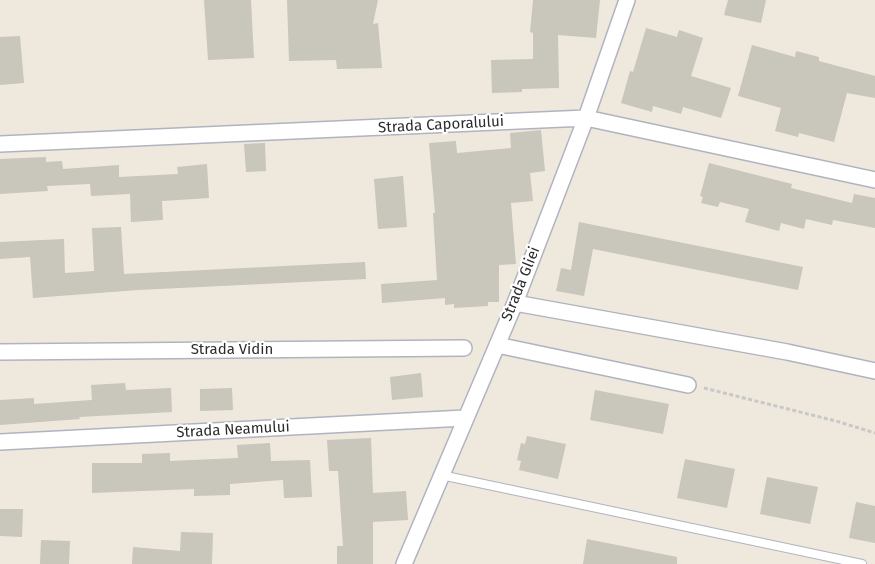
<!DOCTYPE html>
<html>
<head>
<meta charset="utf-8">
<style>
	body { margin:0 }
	canvas { display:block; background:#eee8dd }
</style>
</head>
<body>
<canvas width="875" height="564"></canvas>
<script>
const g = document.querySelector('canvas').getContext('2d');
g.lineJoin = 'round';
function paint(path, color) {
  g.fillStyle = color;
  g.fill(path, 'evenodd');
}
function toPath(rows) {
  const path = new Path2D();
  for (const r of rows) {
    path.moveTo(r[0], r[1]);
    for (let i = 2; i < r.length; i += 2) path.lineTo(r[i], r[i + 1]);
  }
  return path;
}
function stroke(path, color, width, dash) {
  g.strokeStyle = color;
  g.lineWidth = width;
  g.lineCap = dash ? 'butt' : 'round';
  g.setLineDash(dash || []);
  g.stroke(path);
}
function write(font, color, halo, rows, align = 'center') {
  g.font = font + ' "Fira Sans",sans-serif';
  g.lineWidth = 4.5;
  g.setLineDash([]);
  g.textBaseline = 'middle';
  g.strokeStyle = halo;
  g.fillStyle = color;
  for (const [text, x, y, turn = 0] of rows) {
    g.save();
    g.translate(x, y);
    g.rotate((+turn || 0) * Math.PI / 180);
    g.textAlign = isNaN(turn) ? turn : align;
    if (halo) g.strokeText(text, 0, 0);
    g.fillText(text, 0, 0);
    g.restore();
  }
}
const building = toPath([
	[204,0,251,0,254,58,208,60],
	[287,0,378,0,373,24,378,23,382,68,337,69,336,60,289,61],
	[533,0,600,0,596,38,558,35,559,88,522,89,522,92,492,93,491,60,533,59,533,33,530,32],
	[728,0,766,0,761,23,724,15],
	[646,28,677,37,679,30,703,38,691,76,731,88,721,118,683,107,681,114,653,106,652,112,621,103,630,71,633,72],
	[20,36,24,83,0,85,0,37],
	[752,45,795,57,796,51,819,57,819,61,875,76,875,98,847,93,834,142,799,133,798,137,775,131,781,108,738,96],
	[541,130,545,171,530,173,533,201,511,203,516,264,499,265,499,302,488,302,488,306,454,308,454,304,445,305,445,298,382,303,381,284,437,280,433,213,435,213,429,143,456,141,457,153,511,148,510,133],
	[265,143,266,171,246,172,244,144],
	[46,157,46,162,62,161,63,169,119,165,119,177,178,174,177,167,207,164,209,198,162,201,163,220,131,222,130,194,91,196,90,184,47,186,48,191,0,194,0,159],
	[709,163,792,184,791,188,852,203,854,194,875,198,875,228,833,220,832,225,806,219,804,229,781,223,779,231,745,222,749,209,720,202,718,207,701,203,703,197,700,196],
	[403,176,407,227,378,229,374,179],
	[579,222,803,267,798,290,593,249,584,296,556,291,561,268,571,270],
	[121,227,124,274,365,262,366,279,138,290,33,298,30,257,0,259,0,242,64,239,65,273,94,271,92,228],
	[421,373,423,397,392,400,390,377],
	[125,383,126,390,171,388,172,412,79,417,80,419,0,425,0,400,34,398,34,404,92,400,91,385],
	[232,388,233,410,200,411,200,389],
	[595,390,669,404,663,434,590,420],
	[527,436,566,444,558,479,519,470,521,461,517,460,521,443,525,444],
	[371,438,373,493,406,491,408,520,373,522,373,564,337,564,337,546,343,546,338,471,329,471,327,440],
	[270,443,271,461,310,460,312,497,284,498,283,480,230,484,230,495,194,496,194,489,92,493,92,463,142,463,142,454,170,453,170,461,238,458,237,445],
	[685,459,735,469,727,508,677,498],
	[767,477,818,487,810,524,760,514],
	[856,502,875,506,875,543,849,538],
	[0,509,23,509,22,537,0,536],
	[181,532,213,533,212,564,132,564,133,547,180,551],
	[587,539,677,557,677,564,583,564],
	[41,540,70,541,69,564,40,564]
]);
const path = toPath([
	[704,388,836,421,875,433]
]);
const lane = toPath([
	[441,475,862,564]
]);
const street = toPath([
	[0,144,586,118,875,180],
	[515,303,787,352,875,371],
	[497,345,688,385],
	[0,352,464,348],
	[0,442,465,418],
	[404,564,515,303,586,118,627,0]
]);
const streetNames = [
	["Strada Caporalului",441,125,-3],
	["Strada Gliei",521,284,-68],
	["Strada Vidin",232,350],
	["Strada Neamului",233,430,-3]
];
paint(building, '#c9c6bc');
stroke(lane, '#b1b4c0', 10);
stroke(street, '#b1b4c0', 18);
stroke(path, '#c8c8c8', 3, [4, 2.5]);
stroke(lane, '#fff', 8);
stroke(street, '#fff', 15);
write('15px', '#2c2c2c', '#fff', streetNames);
</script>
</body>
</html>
